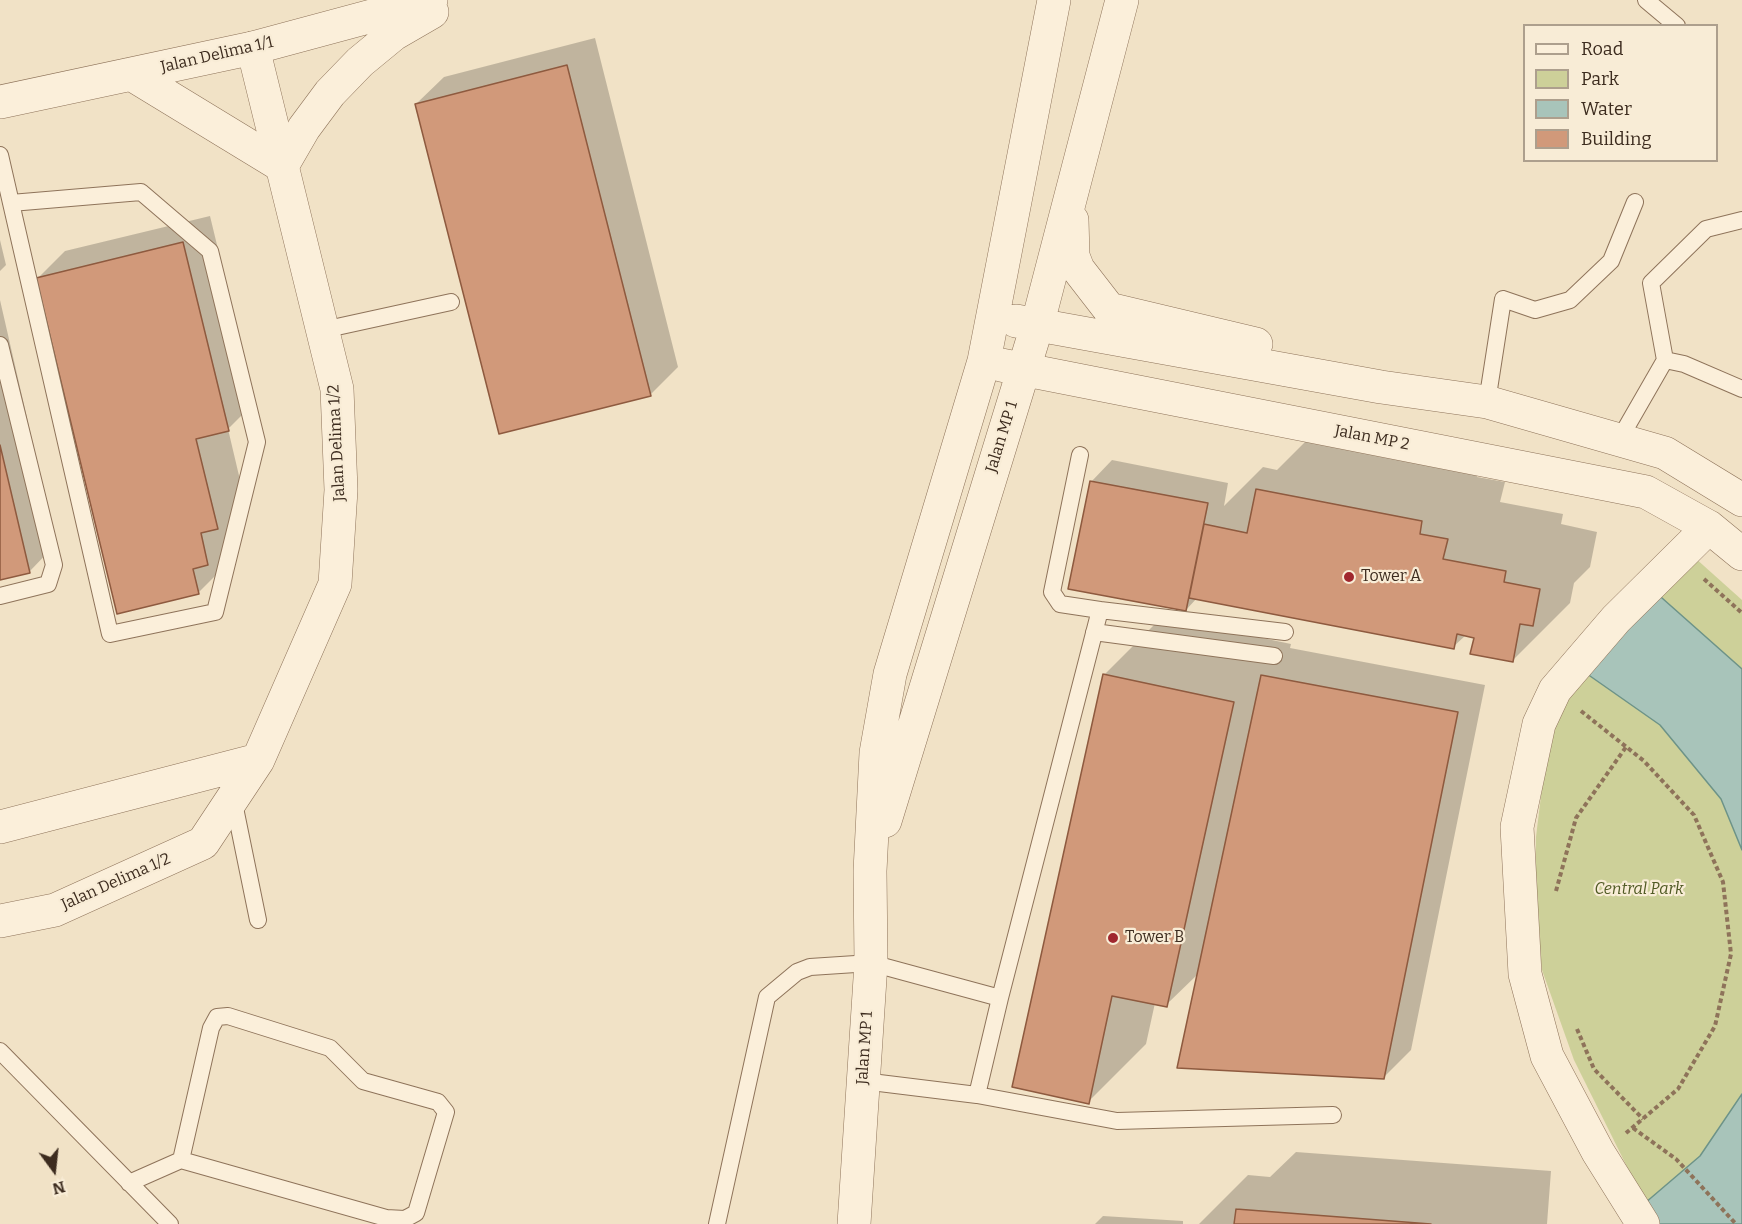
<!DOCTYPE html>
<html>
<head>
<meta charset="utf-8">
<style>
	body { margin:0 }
	#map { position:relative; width:1742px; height:1224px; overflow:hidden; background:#f1e2c6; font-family:Bitter,serif }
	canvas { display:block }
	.legend { position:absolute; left:1523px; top:24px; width:195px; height:138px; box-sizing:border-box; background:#f8ecd6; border:2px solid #ad9f8d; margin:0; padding:8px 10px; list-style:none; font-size:18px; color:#3d2c1f }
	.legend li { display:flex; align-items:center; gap:12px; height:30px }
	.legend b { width:30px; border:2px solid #ad9f8d }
	.north { position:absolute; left:24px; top:1140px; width:60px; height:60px; -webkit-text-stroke:4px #f8ecd6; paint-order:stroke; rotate:165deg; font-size:16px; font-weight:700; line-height:24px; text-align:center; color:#3d2c1f }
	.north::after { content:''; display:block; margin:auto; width:21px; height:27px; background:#3d2c1f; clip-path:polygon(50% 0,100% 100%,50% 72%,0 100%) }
</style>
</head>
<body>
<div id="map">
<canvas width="1742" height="1224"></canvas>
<ul class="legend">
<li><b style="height:8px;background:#fbefda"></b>Road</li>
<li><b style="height:16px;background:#cdd099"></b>Park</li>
<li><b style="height:16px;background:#a8c4ba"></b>Water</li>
<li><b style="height:16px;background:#d1997a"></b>Building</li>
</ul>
<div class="north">N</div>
</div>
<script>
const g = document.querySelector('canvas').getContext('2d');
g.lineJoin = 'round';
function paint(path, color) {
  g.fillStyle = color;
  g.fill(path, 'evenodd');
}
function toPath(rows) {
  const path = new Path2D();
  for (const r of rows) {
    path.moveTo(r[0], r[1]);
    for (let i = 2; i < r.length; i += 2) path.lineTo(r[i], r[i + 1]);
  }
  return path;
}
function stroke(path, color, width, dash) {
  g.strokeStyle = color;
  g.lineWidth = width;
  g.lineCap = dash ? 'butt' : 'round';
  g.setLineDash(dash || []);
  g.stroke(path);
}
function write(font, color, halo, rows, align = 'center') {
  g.font = font + ' Bitter,serif';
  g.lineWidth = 4.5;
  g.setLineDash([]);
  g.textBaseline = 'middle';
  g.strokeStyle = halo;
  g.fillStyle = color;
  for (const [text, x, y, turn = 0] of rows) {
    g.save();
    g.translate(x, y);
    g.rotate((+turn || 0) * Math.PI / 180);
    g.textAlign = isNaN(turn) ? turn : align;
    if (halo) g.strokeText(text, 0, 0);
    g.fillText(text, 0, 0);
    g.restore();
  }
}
const green = toPath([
	[1694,557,1742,600,1742,1224,1645,1203,1574,1060,1542,970,1535,902,1536,837,1547,746,1580,669]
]);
const water = toPath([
	[1653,590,1742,669,1742,850,1721,799,1660,725,1580,669,1653,590],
	[1742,1094,1742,1224,1651,1224,1645,1203,1700,1156,1742,1094]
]);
const shadow = toPath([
	[595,38,678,367,651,394,500,432,416,104,444,77],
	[210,216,255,402,228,429,245,501,230,515,235,536,222,549,226,565,198,593,37,279,65,251],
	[0,240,6,265,0,271],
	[0,300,56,544,29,572,0,578],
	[1315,432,1479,464,1477,477,1505,482,1500,502,1563,514,1561,524,1597,532,1590,567,1574,583,1570,603,1512,661,1475,637,1466,635,1453,647,1197,598,1186,610,1091,482,1112,460,1228,483,1224,506,1263,467,1277,470],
	[1162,617,1291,644,1290,648,1485,685,1411,1050,1384,1077,1199,973,1166,1005,1155,1003,1146,1044,1088,1102,1105,674],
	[1296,1152,1551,1171,1547,1224,1199,1224,1248,1175,1270,1177],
	[1103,1216,1183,1221,1183,1224,1095,1224]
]);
const building = toPath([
	[567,65,651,396,499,434,415,104,567,65],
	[183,242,229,431,196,439,218,529,201,533,208,565,193,569,199,594,117,614,36,278,183,242],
	[0,445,30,573,0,580,0,445],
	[1090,481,1208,503,1186,611,1068,589,1090,481],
	[1256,489,1422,521,1420,534,1448,539,1443,559,1506,571,1504,582,1540,589,1533,626,1520,624,1513,662,1470,654,1474,638,1457,634,1454,649,1189,598,1204,524,1247,533,1256,489],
	[1103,674,1234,702,1167,1007,1112,996,1089,1104,1012,1087,1103,674],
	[1261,675,1458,712,1384,1079,1177,1068,1261,675],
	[1236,1209,1431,1224,1234,1224,1236,1209]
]);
const path = toPath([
	[1704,579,1742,613],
	[1581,711,1644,761,1694,815,1723,882,1731,954,1715,1026,1678,1089,1626,1133],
	[1556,891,1576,818,1626,747],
	[1577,1029,1594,1069,1643,1119],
	[1633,1128,1676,1159,1736,1224]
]);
const service = toPath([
	[1646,0,1677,26],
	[0,155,11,203,110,634,215,612,257,442,210,251,141,192,11,203],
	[323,330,451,302],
	[0,345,54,565,48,584,0,596],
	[1665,360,1684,364,1742,389],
	[1487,402,1503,299,1535,310,1570,300,1611,261,1635,202],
	[1619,440,1665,360,1651,283,1706,229,1742,220],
	[1100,610,1285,632],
	[1094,632,1274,656],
	[233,798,258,920],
	[0,1051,170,1224],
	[863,1081,977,1095,1117,1121,1333,1115],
	[977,1095,1000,998,1100,610,1060,604,1052,592,1080,455],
	[129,1183,181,1160,386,1218,405,1219,416,1213,446,1112,438,1102,363,1081,330,1048,228,1016,217,1017,211,1028,181,1160],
	[717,1224,767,997,797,972,810,967,871,963,1000,998]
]);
const minor = toPath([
	[1072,220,1073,256,1078,269,1109,309,1256,344],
	[1016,321,1381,387,1487,402,1665,453,1742,500],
	[1001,365,1646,492,1709,527,1742,554],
	[885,821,1037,326,1122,0],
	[0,827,258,760],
	[0,921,55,910,203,843,258,760,335,584,341,490,337,389,253,48],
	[854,1224,871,963,870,871,876,753,890,674,984,361,1054,0],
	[1643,1224,1598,1152,1547,1056,1525,974,1517,827,1539,724,1555,690,1616,619,1709,527]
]);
const tertiary = toPath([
	[131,74,282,166,304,128,330,93,360,62,394,34,432,12],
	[0,102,253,48,431,0]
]);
const markers = [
	[1349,577,6,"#a0272e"],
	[1113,938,6,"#a0272e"]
];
const streetNames = [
	["Jalan Delima 1/1",217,55,-13],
	["Jalan MP 1",1002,437,-73],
	["Jalan MP 2",1372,438,11],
	["Jalan Delima 1/2",337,443,-93],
	["Jalan Delima 1/2",116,882,-24],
	["Jalan MP 1",865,1048,-86]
];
const poiNames = [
	["Tower A",1361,577],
	["Tower B",1125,938]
];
const parkNames = [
	["Central Park",1639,890]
];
paint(green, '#cdd099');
paint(water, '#a8c4ba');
stroke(water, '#6d9388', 1.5);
paint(shadow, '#0003');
paint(building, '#d1997a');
stroke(building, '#8e5a3f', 1.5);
stroke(service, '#8e735a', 18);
stroke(minor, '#8e735a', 34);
stroke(tertiary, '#8e735a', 34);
stroke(path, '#8e735a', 4, [4.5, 3]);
stroke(service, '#fbefda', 16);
stroke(minor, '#fbefda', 33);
stroke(tertiary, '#fbefda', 33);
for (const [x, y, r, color] of markers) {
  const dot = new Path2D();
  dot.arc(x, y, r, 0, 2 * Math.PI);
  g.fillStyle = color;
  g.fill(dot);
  stroke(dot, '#f8ecd6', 2);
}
write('16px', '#3d2c1f', '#f8ecd6', streetNames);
write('16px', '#3d2c1f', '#f8ecd6', poiNames, 'left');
write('italic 16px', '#505a24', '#f8ecd6', parkNames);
</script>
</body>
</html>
